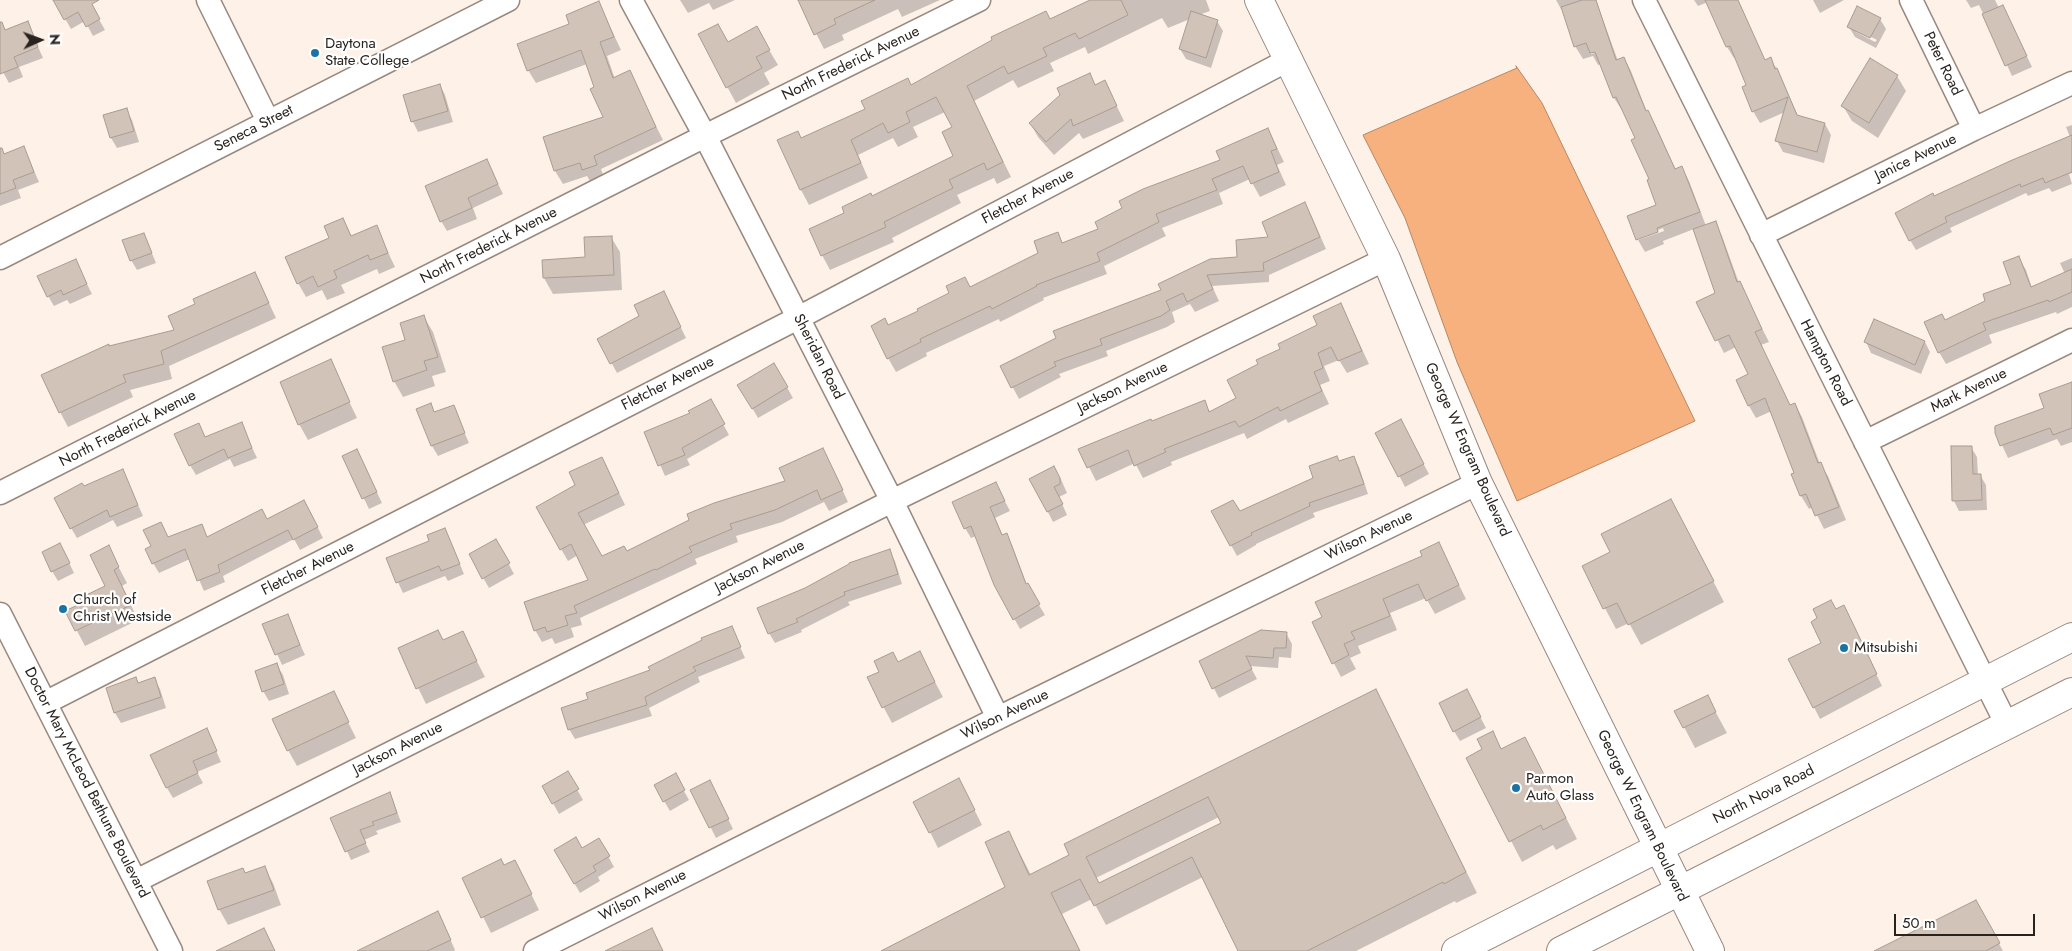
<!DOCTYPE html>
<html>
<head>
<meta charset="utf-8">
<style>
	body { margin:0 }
	#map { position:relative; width:2072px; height:951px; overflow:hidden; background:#fef1e8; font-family:Jost,sans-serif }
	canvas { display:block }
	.north { position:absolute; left:15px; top:15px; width:50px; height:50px; -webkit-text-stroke:4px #fff; paint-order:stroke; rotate:88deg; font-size:14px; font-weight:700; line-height:20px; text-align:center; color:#29231f }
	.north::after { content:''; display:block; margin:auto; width:18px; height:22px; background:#29231f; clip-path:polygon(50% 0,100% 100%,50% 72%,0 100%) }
	.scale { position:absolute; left:1894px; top:914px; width:141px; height:22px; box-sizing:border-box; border:2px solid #29231f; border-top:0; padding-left:6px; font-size:15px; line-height:18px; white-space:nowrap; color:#29231f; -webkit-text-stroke:4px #fff; paint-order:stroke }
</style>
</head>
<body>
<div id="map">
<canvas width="2072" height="951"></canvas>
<div class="north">N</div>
<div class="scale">50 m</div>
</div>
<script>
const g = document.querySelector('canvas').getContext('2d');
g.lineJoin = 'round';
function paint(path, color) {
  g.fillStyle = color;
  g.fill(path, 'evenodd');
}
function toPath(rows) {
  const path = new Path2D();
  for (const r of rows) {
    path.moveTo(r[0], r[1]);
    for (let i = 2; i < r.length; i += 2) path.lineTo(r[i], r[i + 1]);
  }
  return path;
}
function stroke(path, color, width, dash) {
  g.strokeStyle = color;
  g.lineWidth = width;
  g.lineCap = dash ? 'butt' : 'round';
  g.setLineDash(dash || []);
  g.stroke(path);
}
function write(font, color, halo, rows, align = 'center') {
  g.font = font + ' Jost,sans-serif';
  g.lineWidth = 4.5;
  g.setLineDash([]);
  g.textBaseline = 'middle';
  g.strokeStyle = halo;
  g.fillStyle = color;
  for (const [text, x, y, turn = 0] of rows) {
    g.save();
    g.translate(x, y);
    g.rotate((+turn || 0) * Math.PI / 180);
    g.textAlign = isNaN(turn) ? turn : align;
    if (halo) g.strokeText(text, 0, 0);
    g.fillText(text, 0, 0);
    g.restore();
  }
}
const water = toPath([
	[1516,66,1542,103,1695,421,1517,501,1457,362,1405,218,1363,135,1517,68,1516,66]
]);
const shadow = toPath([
	[61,0,88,0,105,30,93,36,85,21,71,29,56,3],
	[680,0,735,0,713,10,709,3,688,13],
	[799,0,940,0,902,17,898,9,842,35,844,40,824,49],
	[1091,0,1206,0,1210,11,1199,15,1217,21,1223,31,1211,68,1186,59,1180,49,1190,19,1168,28,1162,18,1088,54,1085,47,1050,63,1054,71,1018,88,1013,80,974,101,1011,177,997,184,994,178,957,195,961,203,892,238,894,242,830,270,822,255,846,213,872,198,955,157,954,128,945,112,913,127,918,137,898,147,893,138,858,155,868,178,809,205,801,190,798,132,802,139,866,110,911,86],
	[1556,0,1596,0,1618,61,1624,58,1631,71,1647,112,1655,124,1676,170,1682,168,1689,181,1706,226,1715,223,1722,236,1739,283,1769,342,1761,345,1790,406,1795,404,1802,417,1820,464,1828,476,1846,520,1824,529,1813,507,1809,509,1801,496,1793,475,1795,474,1772,411,1756,418,1749,406,1737,381,1749,375,1736,347,1724,353,1698,302,1716,293,1694,229,1663,241,1664,244,1645,252,1638,240,1664,231,1663,228,1638,238,1657,205,1637,139,1623,109,1622,110,1614,98,1601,64,1598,65,1593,56,1583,59,1575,46,1563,8,1561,9],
	[1601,51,1591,54,1591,52],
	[1694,0,1738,0,1765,61,1770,59,1777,69,1798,116,1825,124,1831,135,1824,163,1783,152,1777,141,1785,112,1760,123,1753,111,1748,86,1736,57,1734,58,1727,47,1708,2,1698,6],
	[1813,0,1844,0,1820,13],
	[1966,0,1995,0,1999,8,2003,6,2032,67,2012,76,1979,5,1971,8],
	[599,3,621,50,607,56,615,79,629,72,663,140,601,169,604,178,591,183,587,176,563,184,555,171,544,138,605,117,596,88,587,64,536,83,528,70,571,25],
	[1880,19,1886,29,1876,48,1855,37,1849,27],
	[1856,29,1877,40,1875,42,1856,32],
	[27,22,43,58,19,67,23,77,9,83,3,72,0,74,0,33],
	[699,35,728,44,765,43,778,65,764,73,770,84,736,103],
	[1090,75,1096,86,1105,82,1124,121,1083,139,1079,133,1054,155,1038,137,1030,123],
	[1897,76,1906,91,1878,138,1852,121,1843,106],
	[440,85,445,95,453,122,418,132,413,122,405,96],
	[126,110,132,120,139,142,117,148,111,138,105,116],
	[2072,125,2072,173,2069,174,2072,184,2052,192,2049,188,2028,196,2026,193,1950,228,1952,232,1916,250,1910,240,1934,198,2070,137,2066,127],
	[1268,129,1284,162,1277,165,1286,185,1260,197,1250,179,1219,193,1223,204,1162,228,1166,236,1104,266,1107,274,1043,298,1044,300,1000,322,999,319,926,353,927,356,896,372,888,358,888,327,1040,253,1058,234,1063,244,1100,230,1222,161],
	[24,148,39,182,18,190,21,198,0,206,0,157],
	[492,171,503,194,473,208,477,219,447,231,441,221],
	[1311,215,1326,249,1269,275,1269,282,1212,286,1219,301,1195,312,1190,304,1172,312,1175,322,1167,327,1106,351,1108,356,1059,374,1061,377,1019,399,1002,367,1163,290,1238,258],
	[343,219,352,237,376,227,395,267,379,274,377,269,341,285,345,293,327,300,322,290,306,297,298,283],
	[144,234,156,263,137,270,131,260],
	[611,237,620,252,622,290,553,294,544,278,543,261,586,258],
	[2019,258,2026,270,2032,288,2065,274,2060,263,2072,258,2072,307,2057,314,2056,312,1989,335,1992,343,1946,364,1939,352,1945,321,1987,302,2012,285],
	[75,260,92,294,70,304,67,300,54,306,48,296],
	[255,273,276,318,169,366,172,379,130,390,133,397,68,427,60,412,175,330,197,305],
	[664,293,686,338,617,373,599,340,640,317],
	[1341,305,1369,364,1347,373,1339,360,1324,366,1330,381,1320,385,1329,404,1288,423,1286,419,1247,439,1244,433,1171,462,1172,465,1143,478,1135,463,1096,481,1080,449,1204,402,1211,413,1238,398,1260,364,1319,326],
	[424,317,433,332,446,372,432,376,435,386,403,397,394,381,407,340],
	[1866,342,1925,342,1930,352,1921,374,1871,353],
	[330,361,357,418,308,440,299,424],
	[774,364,793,398,758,418,739,385],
	[2072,384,2072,442,2061,446,2057,439,2008,458,1994,428,2045,409],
	[710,400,729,435,687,459,690,465,665,476,646,433,691,414],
	[430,405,435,413,453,406,469,443,438,456,432,446],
	[198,424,206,438,241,424,257,458,234,467,230,459,196,475,190,465],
	[1406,431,1429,474,1405,487,1377,433],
	[1971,447,1977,457,1978,475,1980,475,1986,485,1987,510,1959,511,1954,501],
	[344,457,362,461,382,503,369,509],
	[1353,457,1359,467,1368,494,1313,513,1315,517,1256,544,1256,545,1237,556,1213,512,1239,513,1314,478,1339,462],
	[602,458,625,505,583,525,601,558,627,553,829,461,848,502,829,511,824,502,782,522,736,536,738,542,695,559,697,564,580,618,582,625,571,628,574,637,555,644,552,638,542,642,535,630,590,580,578,555,568,561,537,508,577,486],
	[123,471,143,516,117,527,113,520,77,538,71,528,83,488],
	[1060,477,1067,493,1059,497,1067,515,1053,522,1031,479],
	[996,484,1010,511,995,518,1003,536,1006,535,1012,545,1027,585,1045,615,1020,629,995,584,976,536,971,538,965,528],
	[310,512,323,538,300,550,294,539,223,576,225,582,204,591,190,559,159,573,153,563,168,538,201,526,208,538,268,521],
	[1682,521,1724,602,1641,645,1629,623,1616,629,1583,567],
	[445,529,464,574,448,581,445,576,403,593,387,559,430,541],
	[496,540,514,574,489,588,470,555],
	[1438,543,1466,599,1435,614,1426,598,1390,613,1397,630,1358,646,1361,653,1350,658,1356,669,1341,677,1313,623,1424,556],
	[108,547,127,583,122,586,138,620,85,646,67,612,84,604,107,586],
	[889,551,895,561,902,584,848,602,850,605,801,630,802,632,775,643,769,633,806,589],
	[65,554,74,573,58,581,52,571],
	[1836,610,1849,618,1882,686,1820,719,1790,660,1823,644],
	[287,615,305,655,282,665,264,625],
	[731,627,745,658,698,677,700,682,649,708,652,716,575,739,569,729,590,699,651,671],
	[462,632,485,677,426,704,399,649,443,641],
	[1286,633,1292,644,1291,658,1279,657,1278,668,1250,666,1257,679,1219,698,1200,662],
	[919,652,943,697,892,723,868,678],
	[277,665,283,675,289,694,269,701,263,691],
	[136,679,139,684,154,679,160,689,166,708,121,723,115,713],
	[1376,691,1477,893,1456,903,1455,901,1356,951,1239,951,1203,877,1106,925,1092,899,1062,914,1080,951,884,951,1007,888,1009,832,1031,875],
	[1219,817,1223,824,1100,884,1096,878],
	[333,692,356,738,297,766,288,750],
	[1707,696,1727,733,1695,748,1684,727],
	[1472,701,1486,728,1460,741,1454,731],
	[207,730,221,762,197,772,203,783,173,798,167,788],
	[1492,733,1502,750,1525,738,1577,839,1556,850,1553,845,1522,862,1468,758,1484,750],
	[568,773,583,800,559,814,544,787],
	[675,775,689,800,670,811,655,786],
	[692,790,715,792,733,829,716,838],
	[390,793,401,822,376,831,378,834,364,840,370,852,351,860,332,818],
	[967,795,982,825,938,848,930,832],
	[599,839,614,867,598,877,600,881,580,893,556,851,581,849],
	[515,861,539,910,491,933,464,878,504,867],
	[264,867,273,883,281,905,228,925,219,909,245,874],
	[1987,921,2003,951,1877,951],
	[443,923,455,950,454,951,372,951]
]);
const building = toPath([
	[53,0,99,0,92,4,100,19,86,27,78,12,64,20,53,0],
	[798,0,875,0,834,19,836,24,814,35,798,0],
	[1090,0,1121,0,1128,15,1079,39,1075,33,1043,48,1047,56,1008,74,1004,66,967,86,1003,162,987,170,984,163,949,180,953,188,884,222,886,227,821,256,809,229,844,213,842,207,871,193,872,196,953,156,942,132,952,127,936,97,906,112,910,122,888,133,883,123,851,140,861,163,800,190,777,140,798,131,801,138,865,109,861,101,908,78,911,85,992,40,991,37,1046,11,1050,19,1090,0],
	[1582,0,1596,0,1616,60,1624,57,1646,111,1648,110,1675,169,1682,166,1700,212,1657,228,1658,232,1636,240,1627,216,1656,205,1647,180,1649,179,1631,140,1635,138,1616,97,1613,98,1595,52,1590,53,1586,43,1574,47,1561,7,1582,0],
	[1705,0,1738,0,1765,60,1771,57,1775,69,1777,68,1797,115,1825,123,1817,152,1775,141,1788,97,1752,112,1742,87,1746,85,1730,46,1726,47,1705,0],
	[599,1,614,37,600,42,613,78,630,70,656,127,594,156,597,165,582,170,580,163,554,171,543,137,603,117,590,89,594,87,581,50,527,71,517,44,569,24,566,15,599,1],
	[2003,5,2027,56,2005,66,1982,14,2003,5],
	[1857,6,1881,18,1870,38,1847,27,1857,6],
	[1191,11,1218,20,1206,58,1179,49,1191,11],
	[28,21,38,47,14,57,18,67,0,74,0,22,2,22,5,30,28,21],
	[718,24,728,42,757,26,770,50,756,57,762,68,726,88,698,34,718,24],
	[1870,58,1898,75,1869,123,1841,106,1870,58],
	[1090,73,1095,85,1105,80,1117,106,1073,126,1071,119,1046,142,1029,123,1060,95,1057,88,1090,73],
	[440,84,448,111,411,122,403,95,440,84],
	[127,108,134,131,110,138,103,115,127,108],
	[1268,128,1277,149,1271,151,1279,172,1251,184,1243,166,1212,179,1217,190,1156,214,1159,222,1097,253,1100,261,1036,285,1037,286,992,309,990,306,920,339,921,342,887,359,871,326,885,318,888,325,918,311,917,309,949,293,946,286,965,277,970,287,1038,253,1034,241,1058,232,1062,243,1098,229,1095,222,1122,208,1119,201,1143,189,1220,160,1216,151,1268,128],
	[2072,135,2072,172,2045,183,2043,178,2021,187,2020,184,1945,217,1947,222,1909,241,1895,213,1933,193,1934,196,2010,161,2072,135],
	[24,146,34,172,13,180,16,188,0,194,0,148,2,148,4,154,24,146],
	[487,159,498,184,468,198,472,208,440,222,425,186,487,159],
	[1305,202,1320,237,1263,263,1264,271,1207,275,1213,289,1187,302,1183,293,1166,301,1170,310,1161,316,1100,339,1102,345,1054,362,1056,366,1011,388,1000,366,1056,338,1053,331,1161,290,1158,284,1210,259,1237,257,1236,240,1268,237,1262,222,1305,202],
	[343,218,351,236,377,225,388,253,370,260,368,255,334,271,337,278,318,287,313,276,297,284,285,257,329,238,324,226,343,218],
	[1716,221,1737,282,1740,281,1762,329,1755,332,1790,405,1795,403,1818,463,1821,462,1839,507,1815,516,1806,494,1800,496,1791,474,1794,473,1765,398,1748,406,1736,380,1748,374,1729,335,1715,341,1696,302,1715,293,1693,229,1716,221],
	[144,233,152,253,130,261,122,240,144,233],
	[612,236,614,275,543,278,542,260,585,257,584,237,612,236],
	[2019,256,2031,287,2072,269,2072,292,2049,302,2048,300,1983,323,1986,330,1938,353,1924,322,1942,314,1945,320,1985,301,1983,294,2011,284,2003,262,2019,256],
	[76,259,87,284,63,295,61,290,47,297,37,276,76,259],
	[255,272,269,303,161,351,164,364,123,375,126,382,59,413,41,375,109,344,109,346,174,330,168,316,195,304,193,299,255,272],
	[664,291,681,327,610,364,597,339,639,316,634,305,664,291],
	[1341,303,1362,351,1338,361,1331,347,1318,353,1323,368,1314,372,1322,391,1280,411,1278,407,1239,427,1235,421,1164,449,1166,452,1134,466,1128,450,1087,468,1078,449,1151,419,1152,421,1205,400,1209,412,1236,398,1227,380,1258,364,1256,360,1280,349,1278,344,1317,325,1313,316,1341,303],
	[424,315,438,357,424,361,427,370,393,382,382,347,405,340,400,323,424,315],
	[1874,319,1925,341,1915,365,1864,342,1874,319],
	[331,359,350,402,298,425,280,382,331,359],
	[774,363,788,387,752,409,737,385,774,363],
	[2072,382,2072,428,2053,435,2050,428,2000,446,1995,433,1995,426,2044,408,2039,394,2072,382],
	[711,399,725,424,682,448,685,455,658,466,644,432,690,413,688,411,711,399],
	[431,403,434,412,454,405,465,433,431,446,416,409,431,403],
	[1401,419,1424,464,1398,477,1375,433,1401,419],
	[242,422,252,448,228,458,224,449,189,466,174,434,199,423,205,437,242,422],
	[1951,446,1972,446,1973,474,1981,474,1982,500,1952,501,1951,446],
	[823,448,843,490,821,500,817,490,775,510,730,524,732,529,689,547,692,552,656,570,655,569,574,606,577,613,565,616,568,625,547,632,545,627,534,631,524,602,588,580,571,544,560,550,536,507,575,485,569,472,602,457,619,493,578,513,602,556,624,546,627,551,689,520,687,514,714,503,785,481,779,468,823,448],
	[357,449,377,492,362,499,342,456,357,449],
	[1337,456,1339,461,1354,456,1364,484,1309,503,1310,506,1251,533,1252,535,1230,546,1211,511,1233,500,1240,511,1313,478,1309,466,1337,456],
	[1054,466,1060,478,1060,484,1054,487,1063,504,1047,512,1029,479,1054,466],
	[123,469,138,505,110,517,107,510,70,529,54,498,82,483,84,486,123,469],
	[996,482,1005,501,990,507,1002,535,1007,533,1026,584,1028,583,1040,604,1013,620,994,585,971,526,964,529,952,502,996,482],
	[1671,499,1714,581,1628,625,1617,603,1603,609,1582,566,1610,552,1601,534,1671,499],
	[304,500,318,527,293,540,288,530,218,565,220,572,197,581,185,549,152,564,145,549,151,546,143,530,161,522,168,537,202,524,207,537,262,509,267,519,304,500],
	[445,528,460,564,441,571,439,566,396,583,386,558,429,541,427,535,445,528],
	[496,539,510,563,482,579,469,554,496,539],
	[1439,542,1459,585,1426,601,1418,584,1383,599,1390,616,1351,632,1355,639,1344,644,1349,655,1332,664,1312,622,1322,617,1315,602,1422,556,1420,551,1439,542],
	[60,543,70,563,51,572,42,552,60,543],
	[109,545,119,567,114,570,131,605,75,631,65,611,82,603,80,598,105,586,90,555,109,545],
	[890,549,898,574,844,592,845,595,796,619,798,622,768,634,757,608,805,588,849,564,849,563,890,549],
	[1831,600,1836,609,1844,605,1877,674,1813,708,1788,659,1821,643,1811,622,1817,618,1813,609,1831,600],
	[288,614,300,645,275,655,262,624,288,614],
	[732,626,741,647,693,667,696,671,645,697,647,705,568,730,561,708,588,699,586,693,650,670,648,667,702,640,701,638,732,626],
	[438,630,443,640,463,631,477,661,416,689,398,648,438,630],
	[1261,630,1287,632,1286,648,1274,648,1273,658,1246,656,1252,669,1212,689,1199,661,1261,630],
	[920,651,935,682,882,708,867,677,879,672,874,661,893,652,898,662,920,651],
	[277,663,284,684,262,692,255,671,277,663],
	[136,677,138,683,155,677,161,697,114,713,106,688,136,677],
	[1376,689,1466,872,1444,884,1443,882,1307,951,1238,951,1192,857,1094,906,1080,879,1051,893,1080,951,881,951,1005,887,985,842,1009,831,1029,875,1069,855,1064,844,1376,689],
	[1208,797,1221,823,1099,883,1086,857,1208,797],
	[1467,689,1481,717,1453,732,1439,703,1467,689],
	[334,691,349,722,287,751,272,719,334,691],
	[1708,695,1716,712,1683,728,1674,711,1708,695],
	[207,728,217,751,193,761,198,773,166,788,150,755,207,728],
	[1493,731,1501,749,1525,737,1566,818,1543,830,1541,825,1509,842,1466,758,1482,749,1477,739,1493,731],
	[568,771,579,789,552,804,542,786,568,771],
	[676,773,685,790,663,802,654,785,676,773],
	[959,778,975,810,929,833,913,802,959,778],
	[710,780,729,819,709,828,690,790,710,780],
	[390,792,397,813,372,822,374,825,360,830,366,843,345,852,330,818,390,792],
	[576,837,582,848,599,838,610,856,593,866,596,871,574,884,554,850,576,837],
	[501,859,504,865,515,860,532,894,481,918,462,878,501,859],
	[265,866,274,890,218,910,207,881,243,868,245,873,265,866],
	[1976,900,2000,943,1986,951,1874,951,1976,900],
	[438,911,451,940,427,951,357,951,438,911],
	[264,928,275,951,216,951,264,928],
	[652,928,663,951,605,951,652,928]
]);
const minor = toPath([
	[208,0,268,121],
	[631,0,705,136,892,501,998,718],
	[1644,0,2007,725],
	[1911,0,1974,129],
	[1761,235,1974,129,2072,83],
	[0,258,508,0],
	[1865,442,2072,340],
	[0,493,705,136,979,0],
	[0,614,171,951],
	[45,703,798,318,1288,60],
	[136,881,892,501,1386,259],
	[535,951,998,718,1478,483]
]);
const major = toPath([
	[1259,0,1386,259,1478,483,1710,951],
	[1456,951,2072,637],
	[1561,951,2072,692]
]);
const markers = [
	[315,53,5,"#1974a3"],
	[63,609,5,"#1974a3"],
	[1844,648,5,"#1974a3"],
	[1516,788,5,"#1974a3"]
];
const poiNames = [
	["Daytona",325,44],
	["State College",325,61],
	["Church of",73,600],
	["Christ Westside",73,617],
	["Mitsubishi",1854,648],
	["Parmon",1526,779],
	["Auto Glass",1526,796]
];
const streetNames = [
	["North Frederick Avenue",851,64,-26],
	["Peter Road",1942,64,64],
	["Seneca Street",254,129,-27],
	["Janice Avenue",1916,158,-26],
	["Fletcher Avenue",1028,197,-28],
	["North Frederick Avenue",489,246,-27],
	["Sheridan Road",818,357,63],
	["Hampton Road",1825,363,63],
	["Fletcher Avenue",668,384,-27],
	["Jackson Avenue",1123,388,-26],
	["Mark Avenue",1969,391,-26],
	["North Frederick Avenue",128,429,-27],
	["George W Engram Boulevard",1467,450,66],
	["Wilson Avenue",1369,536,-26],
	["Jackson Avenue",760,567,-27],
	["Fletcher Avenue",308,569,-27],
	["Wilson Avenue",1005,715,-26],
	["Jackson Avenue",398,749,-27],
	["Doctor Mary McLeod Bethune Boulevard",86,783,63],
	["North Nova Road",1764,795,-27],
	["George W Engram Boulevard",1642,816,64],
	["Wilson Avenue",643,896,-27]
];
paint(water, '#f6b17e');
stroke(water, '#b88662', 1);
paint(shadow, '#0003');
paint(building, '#d2c3b8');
stroke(building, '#aa9b91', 1);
stroke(minor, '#98897f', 25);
stroke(major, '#98897f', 30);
stroke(minor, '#fff', 22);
stroke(major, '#fff', 28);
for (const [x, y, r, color] of markers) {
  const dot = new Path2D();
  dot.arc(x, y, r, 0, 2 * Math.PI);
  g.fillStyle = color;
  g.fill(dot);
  stroke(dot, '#fff', 2);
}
write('15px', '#29231f', '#fff', poiNames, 'left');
write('15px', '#29231f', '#fff', streetNames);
</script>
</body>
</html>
